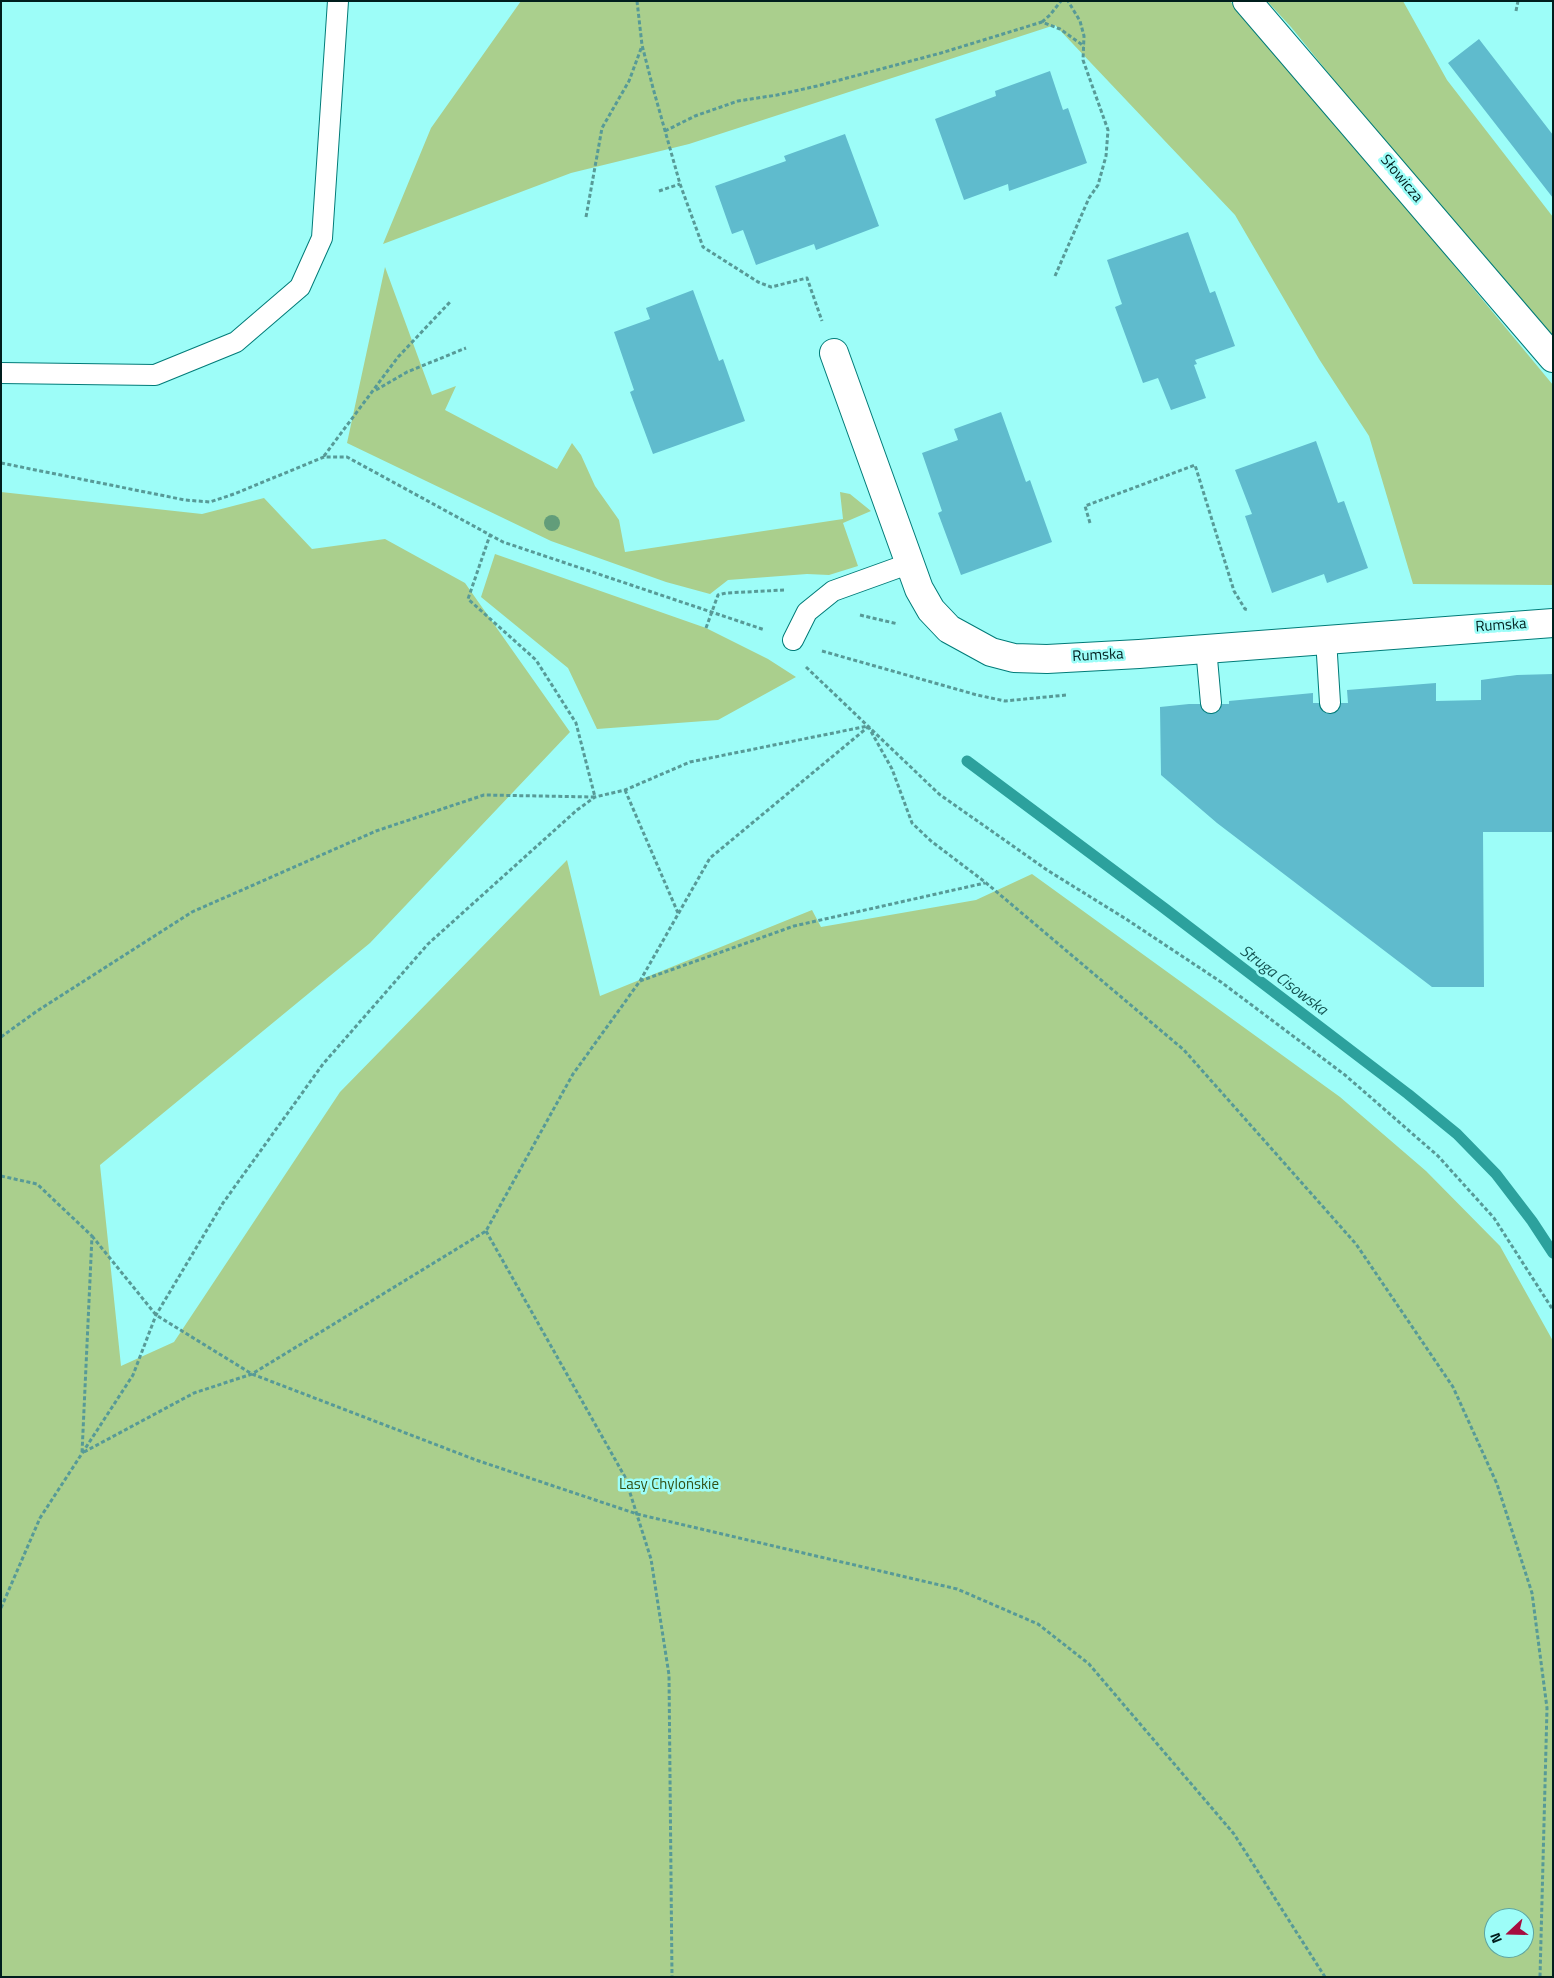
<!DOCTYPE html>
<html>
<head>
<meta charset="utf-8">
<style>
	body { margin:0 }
	#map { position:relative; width:1554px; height:1978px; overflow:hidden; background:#9dfdf8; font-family:"Titillium Web",sans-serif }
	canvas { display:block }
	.frame { position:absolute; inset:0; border:2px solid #001e1d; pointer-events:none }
	.north { position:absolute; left:1484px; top:1908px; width:50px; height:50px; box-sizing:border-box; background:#9dfdf8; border:1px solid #5ea4a0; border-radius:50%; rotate:249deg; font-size:14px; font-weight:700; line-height:20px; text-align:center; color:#001e1d }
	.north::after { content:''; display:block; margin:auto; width:18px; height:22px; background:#a60d3f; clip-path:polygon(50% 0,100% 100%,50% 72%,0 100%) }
</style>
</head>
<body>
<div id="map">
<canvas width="1554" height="1978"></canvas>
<div class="frame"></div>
<div class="north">N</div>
</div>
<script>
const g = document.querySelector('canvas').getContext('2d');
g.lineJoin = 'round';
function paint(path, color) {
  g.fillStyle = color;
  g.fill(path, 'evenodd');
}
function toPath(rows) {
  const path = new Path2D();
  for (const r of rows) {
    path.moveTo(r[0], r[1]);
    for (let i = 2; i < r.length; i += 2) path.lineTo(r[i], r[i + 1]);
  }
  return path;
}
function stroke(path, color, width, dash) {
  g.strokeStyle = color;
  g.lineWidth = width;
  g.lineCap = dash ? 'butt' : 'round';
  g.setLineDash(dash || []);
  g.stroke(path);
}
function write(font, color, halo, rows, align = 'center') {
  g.font = font + ' "Titillium Web",sans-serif';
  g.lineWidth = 5;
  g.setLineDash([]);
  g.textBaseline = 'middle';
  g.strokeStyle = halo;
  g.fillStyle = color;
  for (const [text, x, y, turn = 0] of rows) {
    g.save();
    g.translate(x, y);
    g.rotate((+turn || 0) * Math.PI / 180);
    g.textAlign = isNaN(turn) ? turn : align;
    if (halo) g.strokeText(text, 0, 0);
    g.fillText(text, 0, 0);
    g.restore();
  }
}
const green = toPath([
	[521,1,1230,1,1405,206,1553,385,1553,585,1413,584,1369,436,1319,359,1235,215,1055,25,689,144,571,173,383,244,431,128],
	[1267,1,1403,1,1447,80,1553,217,1553,345,1500,285,1291,27],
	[385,267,432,395,456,386,445,410,557,469,572,443,581,455,595,486,619,520,625,552,843,519,840,492,850,494,871,511,843,523,858,566,829,575,807,574,728,580,710,594,666,582,551,541,347,443],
	[1,492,202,514,264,498,312,549,385,539,465,583,570,732,370,943,100,1165,121,1366,174,1342,340,1092,567,860,600,996,812,910,821,927,976,900,1032,874,1340,1097,1426,1171,1500,1246,1553,1341,1553,1977,1,1977],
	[1494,1918,1524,1918,1524,1948,1494,1948],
	[495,554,706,628,768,659,796,677,718,720,597,729,568,668,481,597]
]);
const stream = toPath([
	[967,761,1164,908,1408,1094,1457,1134,1496,1174,1532,1221,1553,1253]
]);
const building = toPath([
	[1479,39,1553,135,1553,198,1448,63],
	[1050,71,1063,110,1068,108,1087,163,1009,191,1008,184,964,200,935,119,996,96,995,91],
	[845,134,879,226,816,250,814,244,756,265,743,230,732,234,715,186,786,161,784,156],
	[1188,232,1210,293,1215,291,1235,346,1195,360,1197,364,1194,365,1206,398,1171,410,1158,378,1143,383,1115,307,1122,304,1107,260],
	[693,290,719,361,723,359,745,421,653,454,630,392,634,390,614,332,650,319,646,308],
	[1001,412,1026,482,1030,480,1052,542,961,575,938,513,942,511,922,453,958,440,954,429],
	[1316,441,1338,503,1344,501,1368,568,1327,583,1324,574,1272,593,1245,516,1252,514,1235,470],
	[1553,674,1553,832,1483,832,1484,987,1432,987,1217,823,1161,775,1160,707,1189,704,1229,704,1229,701,1313,693,1313,703,1348,703,1347,690,1436,683,1436,701,1481,700,1481,680,1517,675]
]);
const path = toPath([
	[637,1,642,45,653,88,680,184,703,247,758,282,771,287,807,278,822,321],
	[1516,11,1518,1],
	[1042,22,1050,15,1061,1],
	[665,131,695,116,738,101,777,95,817,86,941,53,1042,22,1060,29,1084,46],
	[659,191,680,184],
	[586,217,602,128,629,81,642,46],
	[1055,276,1089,198,1098,185,1106,156,1108,130,1083,60,1084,36,1080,21,1068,1],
	[376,390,407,372,466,348],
	[324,456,398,357,450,302],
	[1,463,185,500,210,502,234,494,324,457,347,457,503,542,765,630],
	[1090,523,1085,506,1195,465,1234,591,1245,609,1249,610],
	[860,615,898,624],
	[706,628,718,595,726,593,784,590],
	[822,651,977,695,1005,701,1067,695],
	[806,667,939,794,1047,870,1126,919,1221,982,1345,1075,1438,1156,1494,1218,1553,1310],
	[868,726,892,769,912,823,931,841,985,882,1184,1050,1356,1244,1453,1387,1497,1484,1532,1593,1547,1708,1540,1977],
	[625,790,678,913],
	[640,981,794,926,985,883],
	[1,1037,37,1011,192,912,376,831,484,795,595,797,576,723,536,660,468,599,490,535],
	[1,1176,37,1184,92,1236,82,1453],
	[486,1231,625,1477,651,1559,669,1675,672,1977],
	[92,1236,156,1315,252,1374,476,1460,637,1514,957,1589,1038,1624,1089,1664,1234,1834,1325,1977],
	[84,1452,194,1393,252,1374,486,1231,573,1074,640,981,710,858,868,727],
	[1,1608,40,1518,133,1375,156,1315,223,1203,323,1064,428,944,577,810,595,797,625,790,690,762,868,726]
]);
const service = toPath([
	[1,373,155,375,236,342,300,287,322,238,338,1],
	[1326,639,1330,703],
	[793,640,807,612,833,591,908,564],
	[1206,648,1211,703]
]);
const minor = toPath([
	[1247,1,1553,358],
	[834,353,919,589,931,610,949,629,991,652,1014,658,1047,659,1139,654,1553,623]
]);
const trees = [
	[552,523]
];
const streetNames = [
	["Słowicza",1401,179,50],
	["Rumska",1501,626,-4],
	["Rumska",1098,656,-3]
];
const parkNames = [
	["Lasy Chylońskie",669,1485]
];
const waterNames = [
	["Struga Cisowska",1283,981,37]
];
paint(green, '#aacf8d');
stroke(stream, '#2ca19d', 11);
paint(building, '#5fbbcd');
stroke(service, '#007b78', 22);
stroke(minor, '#007b78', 30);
stroke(path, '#579a97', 3, [4, 2.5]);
stroke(service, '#fff', 20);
stroke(minor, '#fff', 28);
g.fillStyle = '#629d7a';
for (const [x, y] of trees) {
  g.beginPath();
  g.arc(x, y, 8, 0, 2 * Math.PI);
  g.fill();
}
write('15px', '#001e1d', '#9dfdf8', streetNames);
write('15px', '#324f13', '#9dfdf8', parkNames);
write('italic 16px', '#135351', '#9dfdf8', waterNames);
</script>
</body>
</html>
